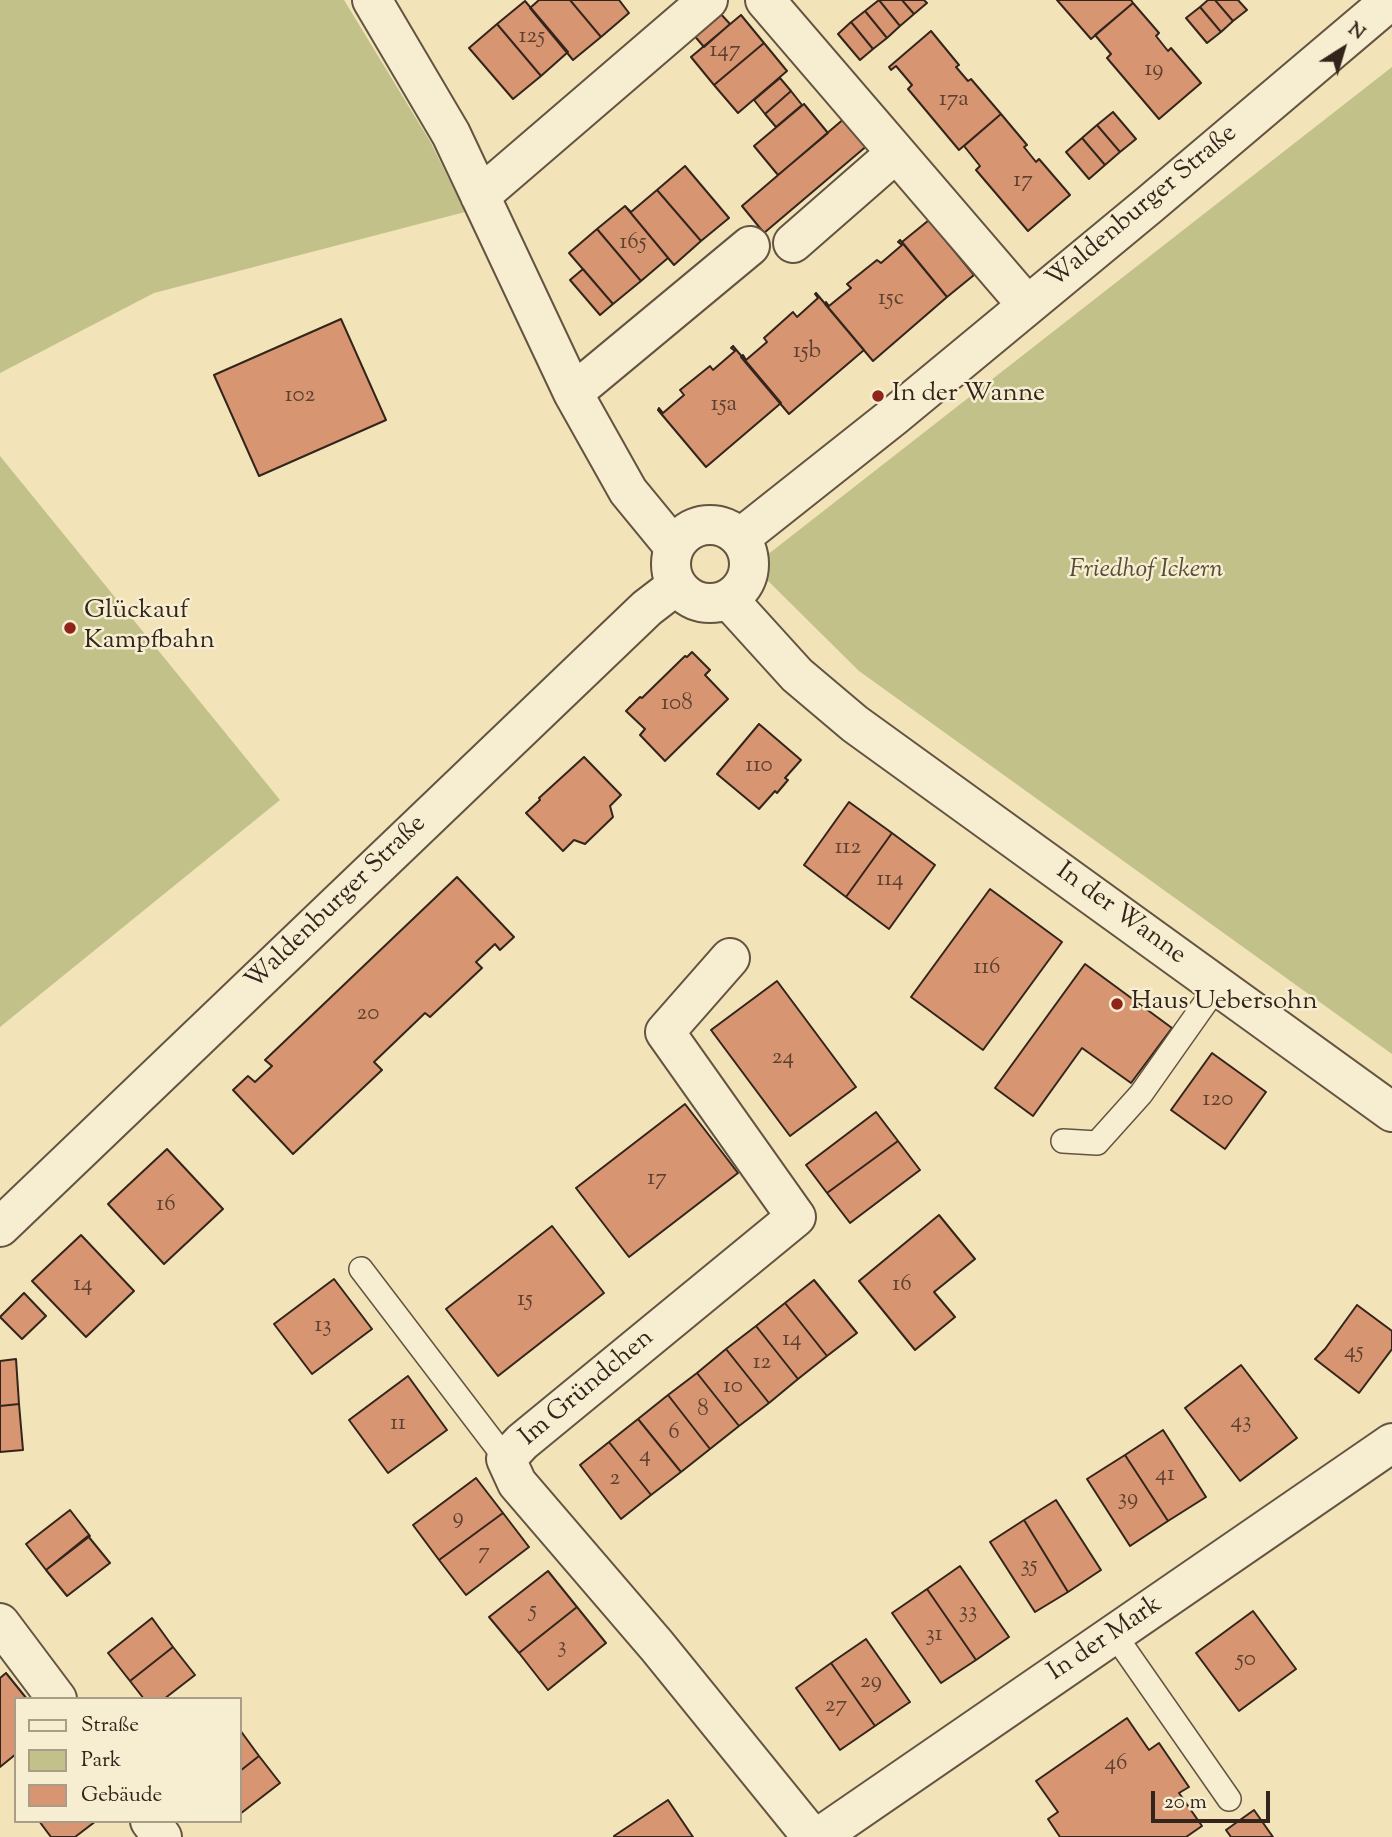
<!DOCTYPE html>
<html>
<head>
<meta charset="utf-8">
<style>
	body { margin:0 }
	#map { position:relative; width:1392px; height:1837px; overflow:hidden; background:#f2e3b8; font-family:"Sorts Mill Goudy",serif }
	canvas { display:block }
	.legend { position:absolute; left:14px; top:1697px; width:228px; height:126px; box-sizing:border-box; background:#f7edd1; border:2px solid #a99d88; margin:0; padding:9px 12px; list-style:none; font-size:21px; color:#33251b }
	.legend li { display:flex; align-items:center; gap:14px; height:35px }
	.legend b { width:35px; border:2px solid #a99d88 }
	.north { position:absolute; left:1308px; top:14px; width:70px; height:70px; -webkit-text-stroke:5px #f7edd1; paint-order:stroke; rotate:37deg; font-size:19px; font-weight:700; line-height:28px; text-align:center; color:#33251b }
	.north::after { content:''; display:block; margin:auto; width:24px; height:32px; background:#33251b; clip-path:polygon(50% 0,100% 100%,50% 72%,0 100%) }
	.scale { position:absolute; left:1151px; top:1791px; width:119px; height:32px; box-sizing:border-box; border:4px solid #33251b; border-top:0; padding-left:9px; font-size:21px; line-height:24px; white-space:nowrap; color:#33251b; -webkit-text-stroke:5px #f7edd1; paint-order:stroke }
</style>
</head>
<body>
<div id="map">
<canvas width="1392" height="1837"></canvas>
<ul class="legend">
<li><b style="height:9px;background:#f7edd1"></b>Straße</li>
<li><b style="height:19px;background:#c2c18a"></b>Park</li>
<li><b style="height:19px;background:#d79572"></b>Gebäude</li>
</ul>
<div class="north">N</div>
<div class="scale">20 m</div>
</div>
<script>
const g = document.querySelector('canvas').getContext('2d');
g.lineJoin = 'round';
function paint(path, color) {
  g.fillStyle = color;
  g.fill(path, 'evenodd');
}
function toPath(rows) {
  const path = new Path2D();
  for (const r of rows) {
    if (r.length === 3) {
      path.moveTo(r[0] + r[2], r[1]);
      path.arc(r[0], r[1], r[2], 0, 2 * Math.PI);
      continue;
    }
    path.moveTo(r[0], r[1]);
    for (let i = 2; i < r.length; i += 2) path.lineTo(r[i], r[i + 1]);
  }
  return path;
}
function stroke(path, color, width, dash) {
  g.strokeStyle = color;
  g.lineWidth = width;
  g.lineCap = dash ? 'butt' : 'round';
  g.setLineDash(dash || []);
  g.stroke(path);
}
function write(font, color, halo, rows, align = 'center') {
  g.font = font + ' "Sorts Mill Goudy",serif';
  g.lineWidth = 5;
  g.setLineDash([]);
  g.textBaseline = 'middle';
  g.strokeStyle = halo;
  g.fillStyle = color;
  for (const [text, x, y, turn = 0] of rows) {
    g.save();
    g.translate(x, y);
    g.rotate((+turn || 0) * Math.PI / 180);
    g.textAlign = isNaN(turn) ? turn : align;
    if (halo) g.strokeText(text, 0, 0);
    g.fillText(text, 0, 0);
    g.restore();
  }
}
const green = toPath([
	[0,0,344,0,431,143,465,212,154,293,0,373],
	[1392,67,1392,1054,859,671,753,566],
	[0,456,280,800,0,1027]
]);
const building = toPath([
	[539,0,570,0,601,37,573,60,530,8,539,0],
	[570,0,619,0,629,13,601,37,570,0],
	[879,0,902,0,914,14,900,26,879,0],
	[879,0,900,26,887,38,865,11,879,0],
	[902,0,924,0,927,3,914,14,902,0],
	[1057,0,1131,0,1133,3,1091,39,1057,0],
	[1208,0,1215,0,1233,21,1221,32,1200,7,1208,0],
	[1215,0,1238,0,1247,10,1233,21,1215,0],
	[525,1,568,52,541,76,497,24,525,1],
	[1133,3,1159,33,1156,36,1168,51,1171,48,1201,83,1159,119,1107,58,1111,54,1095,35,1133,3],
	[1200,7,1221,32,1207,43,1186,18,1200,7],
	[865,11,887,38,873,49,851,22,865,11],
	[719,12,730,24,704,47,692,33,719,12],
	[741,15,764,43,714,85,691,57,741,15],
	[851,22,873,49,860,60,838,34,851,22],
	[497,24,541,76,513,99,469,48,497,24],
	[931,31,959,65,956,67,968,81,971,79,1001,114,959,150,908,89,912,85,896,66,891,70,889,67,931,31],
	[764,43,787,71,738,113,714,85,764,43],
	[780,78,791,91,765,114,754,100,780,78],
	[791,91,802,105,776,127,765,114,791,91],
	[804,104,828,133,778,175,754,146,804,104],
	[1113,112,1136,139,1120,152,1097,125,1113,112],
	[1001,114,1027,145,1024,147,1036,162,1039,159,1070,195,1028,231,976,170,980,166,964,146,1001,114],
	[846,117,869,144,764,233,742,206,846,117],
	[1097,125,1120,152,1105,165,1082,138,1097,125],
	[1082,138,1105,165,1089,179,1066,152,1082,138],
	[685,166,729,218,701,241,657,190,685,166],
	[657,190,701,241,674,265,625,206,631,212,657,190],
	[625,206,674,265,668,258,641,281,597,229,625,206],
	[929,220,974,275,947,297,902,242,929,220],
	[597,229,641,281,613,304,569,253,597,229],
	[900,240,947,297,873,361,825,304,826,302,829,306,851,288,847,284,877,260,881,263,902,245,898,242,900,240],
	[583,269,613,304,600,315,570,280,583,269],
	[816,293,864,350,789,414,741,357,743,355,746,360,767,342,764,338,793,312,797,317,818,298,815,294,816,293],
	[341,319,386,420,259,476,214,375,341,319],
	[733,346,781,403,706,467,658,410,659,408,663,413,684,395,680,390,710,366,713,370,735,351,731,348,733,346],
	[692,652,710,670,705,675,728,699,665,761,640,735,645,729,626,711,640,697,642,698,685,656,687,657,692,652],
	[759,724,801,760,785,778,788,780,777,793,775,791,759,809,717,774,759,724],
	[584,757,621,795,610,806,613,817,585,844,574,840,563,851,526,813,540,800,539,798,584,757],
	[849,802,892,833,846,897,804,865,849,802],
	[892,833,935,865,889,929,846,897,892,833],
	[457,877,514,937,500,950,495,944,476,962,482,968,430,1017,425,1013,374,1062,382,1070,293,1154,233,1090,248,1076,255,1082,272,1066,265,1060,457,877],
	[990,889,1062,942,983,1050,911,997,990,889],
	[1085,964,1172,1028,1131,1083,1082,1048,1033,1116,995,1088,1085,964],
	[777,981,856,1087,790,1136,711,1030,777,981],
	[1212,1053,1266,1092,1225,1149,1171,1110,1212,1053],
	[685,1104,738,1173,629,1257,576,1188,685,1104],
	[876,1112,898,1141,827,1193,806,1165,876,1112],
	[898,1141,920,1170,850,1223,827,1193,898,1141],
	[167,1149,223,1209,164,1264,108,1204,167,1149],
	[939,1215,975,1259,934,1292,955,1317,915,1350,859,1281,939,1215],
	[552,1226,604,1293,498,1376,446,1309,552,1226],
	[81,1235,134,1291,86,1337,32,1281,81,1235],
	[334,1279,372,1329,312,1374,274,1324,334,1279],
	[814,1280,857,1333,827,1356,785,1303,814,1280],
	[24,1293,46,1316,22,1339,0,1317,24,1293],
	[785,1303,827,1356,798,1379,756,1326,785,1303],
	[1357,1305,1392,1331,1392,1349,1359,1393,1315,1359,1325,1349,1357,1305],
	[756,1326,798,1379,769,1403,726,1349,756,1326],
	[726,1349,769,1403,739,1426,697,1373,726,1349],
	[16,1359,19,1404,0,1406,0,1361,16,1359],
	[1241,1365,1297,1438,1240,1481,1185,1408,1241,1365],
	[697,1373,739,1426,710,1449,668,1395,697,1373],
	[408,1376,447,1430,388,1473,349,1420,408,1376],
	[668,1395,710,1449,681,1472,638,1419,668,1395],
	[19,1404,23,1450,0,1452,0,1406,19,1404],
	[638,1419,681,1472,651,1495,609,1442,638,1419],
	[1163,1430,1206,1497,1168,1521,1125,1455,1163,1430],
	[609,1442,651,1495,621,1519,580,1465,609,1442],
	[1125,1455,1168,1521,1130,1546,1087,1479,1125,1455],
	[476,1478,503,1513,439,1560,413,1525,476,1478],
	[1056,1500,1101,1570,1068,1592,1024,1520,1056,1500],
	[70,1510,90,1536,46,1570,26,1544,70,1510],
	[503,1513,529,1547,466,1595,439,1560,503,1513],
	[1024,1520,1068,1592,1035,1612,990,1542,1024,1520],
	[88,1536,110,1563,67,1596,46,1570,88,1536],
	[960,1566,1009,1637,976,1660,927,1589,960,1566],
	[548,1571,577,1607,519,1653,489,1617,548,1571],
	[927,1589,976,1660,941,1683,892,1613,927,1589],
	[577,1607,606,1643,548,1690,519,1653,577,1607],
	[1253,1611,1296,1669,1239,1711,1196,1653,1253,1611],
	[152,1618,173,1647,130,1681,108,1653,152,1618],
	[866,1639,910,1702,875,1726,831,1663,866,1639],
	[173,1647,195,1675,164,1699,144,1699,130,1681,173,1647],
	[831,1663,875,1726,840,1750,796,1688,831,1663],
	[6,1673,27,1699,16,1699,16,1754,0,1767,0,1678,6,1673],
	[1127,1718,1149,1750,1159,1743,1189,1787,1179,1793,1202,1826,1186,1837,1060,1837,1048,1819,1058,1812,1036,1781,1127,1718],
	[240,1730,259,1756,240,1771,240,1730],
	[259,1756,280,1783,240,1814,240,1771,259,1756],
	[668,1800,693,1837,614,1837,614,1836,668,1800],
	[1254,1810,1273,1837,1231,1837,1226,1830,1254,1810],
	[39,1821,96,1821,75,1837,51,1837,39,1821]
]);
const service = toPath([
	[1063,1141,1097,1143,1141,1094,1218,985],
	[361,1269,506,1459],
	[1114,1634,1229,1799]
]);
const minor = toPath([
	[372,0,451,134,573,393,628,491,674,547],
	[765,0,1027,305],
	[480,196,708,0],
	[793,243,896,153],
	[573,393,750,246],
	[710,564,39],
	[740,538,894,416,1149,205,1391,0],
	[728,599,797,675,855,724,1392,1112],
	[730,958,665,1032,796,1217,522,1442,506,1459,517,1483,657,1646,812,1837],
	[0,1227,647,608,677,585],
	[0,1623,57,1699],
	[150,1821,162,1837],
	[819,1837,1392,1443]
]);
const markers = [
	[878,396,7,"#8f2418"],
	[70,628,7,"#8f2418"],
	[1117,1004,7,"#8f2418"]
];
const numberNames = [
	["125",532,38],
	["147",725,52],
	["19",1154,71],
	["17a",954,101],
	["17",1023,182],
	["165",633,244],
	["15c",891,300],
	["15b",807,353],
	["102",300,397],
	["15a",724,406],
	["108",677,705],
	["110",759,767],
	["112",848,849],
	["114",890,881],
	["116",987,969],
	["20",368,1015],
	["24",783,1059],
	["120",1218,1101],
	["17",657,1180],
	["16",166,1206],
	["14",83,1286],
	["16",902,1286],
	["15",525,1301],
	["13",323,1327],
	["14",792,1341],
	["45",1354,1353],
	["12",762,1364],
	["10",733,1388],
	["8",703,1411],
	["43",1241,1423],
	["11",398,1425],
	["6",674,1434],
	["4",645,1457],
	["41",1165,1476],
	["2",615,1480],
	["39",1128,1500],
	["9",458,1519],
	["7",484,1554],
	["35",1029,1567],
	["5",533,1612],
	["33",968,1613],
	["31",934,1636],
	["3",562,1648],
	["50",1246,1661],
	["29",871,1683],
	["27",836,1707],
	["46",1116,1765]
];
const streetNames = [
	["Waldenburger Straße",1143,208,-40],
	["Waldenburger Straße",337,904,-44],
	["In der Wanne",1120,915,36],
	["Im Gründchen",588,1389,-40],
	["In der Mark",1106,1640,-34]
];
const poiNames = [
	["In der Wanne",892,396],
	["Glückauf",84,613],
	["Kampfbahn",84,643],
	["Haus Uebersohn",1131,1004]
];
const parkNames = [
	["Friedhof Ickern",1146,572]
];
paint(green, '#c2c18a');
paint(building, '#d79572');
stroke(building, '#33251b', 2);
stroke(service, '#635442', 26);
stroke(minor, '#635442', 42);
stroke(service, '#f7edd1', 23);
stroke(minor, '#f7edd1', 38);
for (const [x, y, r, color] of markers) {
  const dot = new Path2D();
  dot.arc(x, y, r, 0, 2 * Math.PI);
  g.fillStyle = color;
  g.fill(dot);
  stroke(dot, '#f7edd1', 2.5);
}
write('23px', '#5c4131', null, numberNames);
write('26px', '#33251b', '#f7edd1', streetNames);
write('26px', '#33251b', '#f7edd1', poiNames, 'left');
write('italic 26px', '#574c37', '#f7edd1', parkNames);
</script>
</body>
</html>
